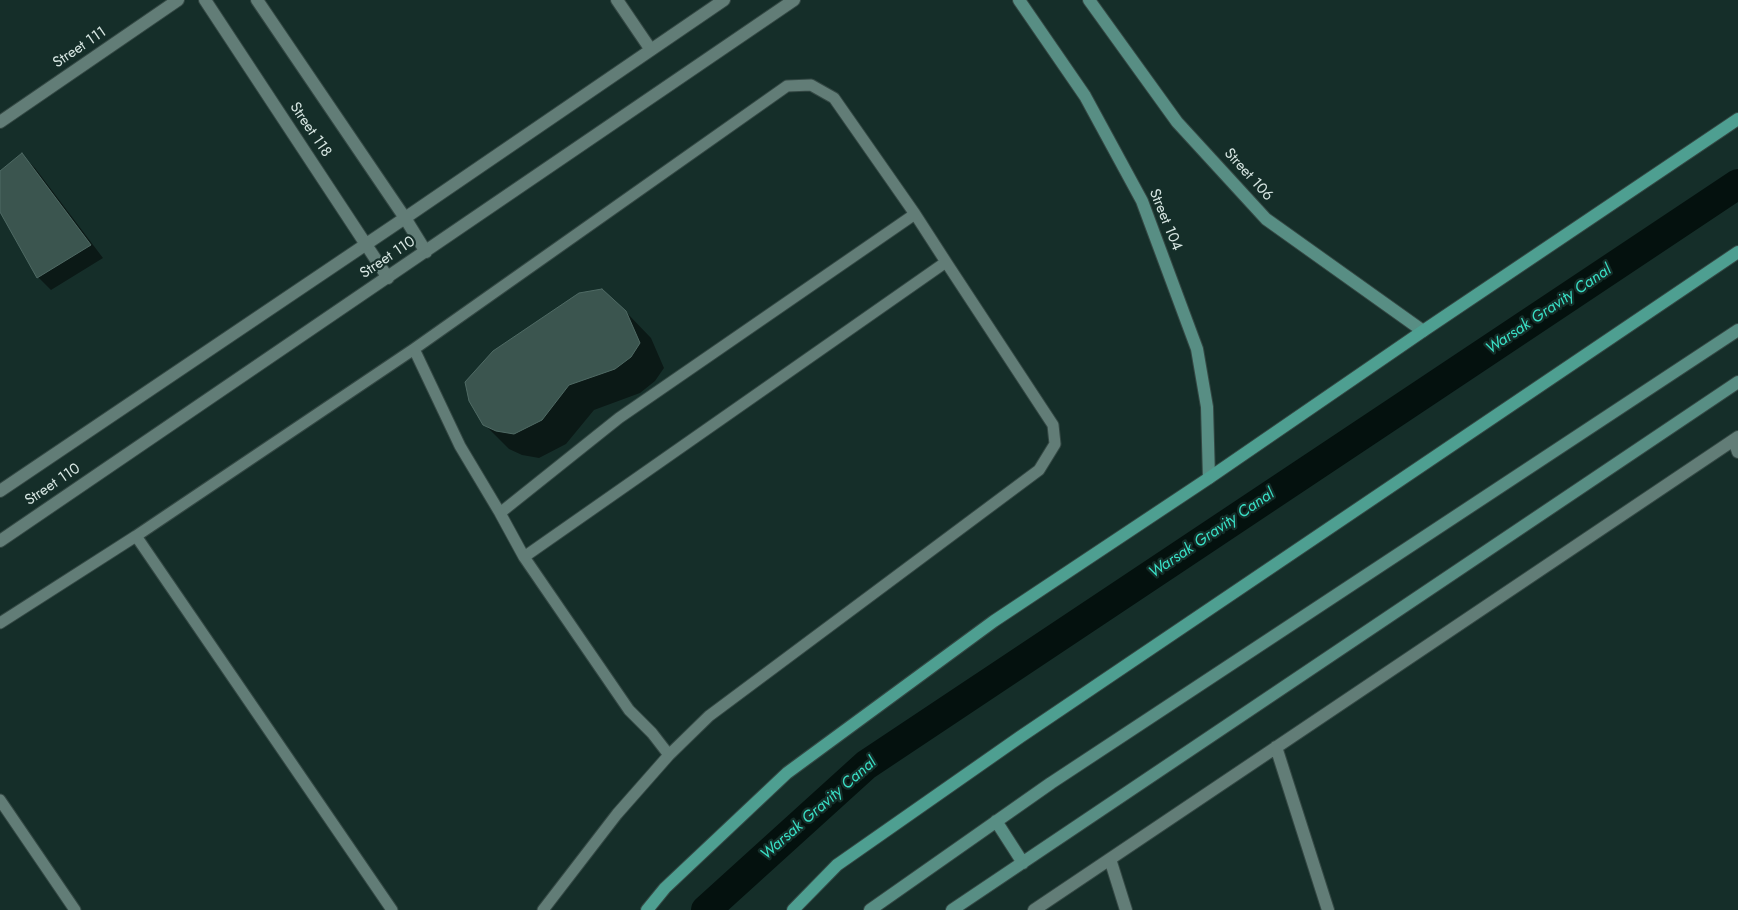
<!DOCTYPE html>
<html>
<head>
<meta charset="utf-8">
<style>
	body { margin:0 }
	canvas { display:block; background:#152e29 }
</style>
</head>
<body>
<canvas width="1738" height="910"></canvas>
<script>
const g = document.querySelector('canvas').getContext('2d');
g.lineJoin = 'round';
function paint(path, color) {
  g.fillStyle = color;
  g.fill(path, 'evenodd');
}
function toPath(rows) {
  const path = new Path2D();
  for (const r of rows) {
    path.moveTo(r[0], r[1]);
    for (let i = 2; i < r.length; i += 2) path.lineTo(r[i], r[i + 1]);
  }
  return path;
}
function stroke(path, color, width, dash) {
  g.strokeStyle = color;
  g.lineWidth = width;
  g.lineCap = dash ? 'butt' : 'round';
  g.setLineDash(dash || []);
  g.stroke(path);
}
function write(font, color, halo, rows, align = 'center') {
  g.font = font + ' Jost,sans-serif';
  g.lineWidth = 4.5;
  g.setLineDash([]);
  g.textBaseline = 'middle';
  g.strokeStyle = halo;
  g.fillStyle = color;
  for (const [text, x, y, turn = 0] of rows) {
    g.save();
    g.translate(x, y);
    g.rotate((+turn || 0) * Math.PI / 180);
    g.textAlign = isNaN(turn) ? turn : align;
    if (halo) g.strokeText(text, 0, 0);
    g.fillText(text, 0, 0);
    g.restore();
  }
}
const shadow = toPath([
	[22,155,35,168,103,258,51,290,38,277,0,210,0,173],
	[626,312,651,338,664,368,655,381,640,393,594,410,566,444,539,458,522,455,509,449,484,424]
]);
const canal = toPath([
	[706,910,866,765,1738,184]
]);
const building = toPath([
	[22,153,91,245,37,278,0,212,0,171,22,153],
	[602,289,626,311,640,343,631,357,615,369,569,385,542,420,514,434,496,431,483,425,469,401,465,382,493,351,579,293,602,289]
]);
const lane = toPath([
	[414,349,460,446,500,513,524,557,629,710,652,733,669,755],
	[500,513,619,418,915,214,946,262],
	[136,536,392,910],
	[524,557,946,262,1053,425,1055,444,1039,470,709,716,669,755,617,814,543,910],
	[0,623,136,536,414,349,787,86,811,85,834,98,915,214],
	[0,800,75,910]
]);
const street = toPath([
	[205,0,388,278],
	[257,0,405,218,426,252],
	[617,0,651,50],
	[0,122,178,0],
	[1734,440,1738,452],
	[0,491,405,218,724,0],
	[0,541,794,0],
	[1276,747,1328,910],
	[1110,859,1126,910],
	[1034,910,1738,437]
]);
const secondary = toPath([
	[1019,0,1085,96,1142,201,1197,349,1207,407,1209,478],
	[1089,0,1177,122,1266,219,1423,331],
	[996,821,1023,863],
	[870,910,1051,783,1738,330],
	[952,910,1738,382]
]);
const primary = toPath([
	[647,910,665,888,787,773,994,621,1209,478,1423,331,1738,119],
	[793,910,837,865,1020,737,1738,252]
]);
const streetNames = [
	["Street 111",80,48,-34],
	["Street 118",310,130,56],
	["Street 106",1248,175,48],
	["Street 104",1165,220,68],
	["Street 110",388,258,-34],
	["Street 110",53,485,-34]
];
const waterNames = [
	["Warsak Gravity Canal",1549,310,-34],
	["Warsak Gravity Canal",1212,534,-34],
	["Warsak Gravity Canal",819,809,-41]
];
paint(shadow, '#0007');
stroke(canal, '#04110e', 30);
paint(building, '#3b554f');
stroke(building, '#4f6a64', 1);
stroke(lane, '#344844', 13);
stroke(street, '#344844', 14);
stroke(secondary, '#344844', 14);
stroke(primary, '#344844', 14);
stroke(lane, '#627d77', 11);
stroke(street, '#627d77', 12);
stroke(secondary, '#588e84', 12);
stroke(primary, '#4e9f91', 12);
write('15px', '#d7e6e2', '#152e29', streetNames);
write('italic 16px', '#39dec5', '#152e29', waterNames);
</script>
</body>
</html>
